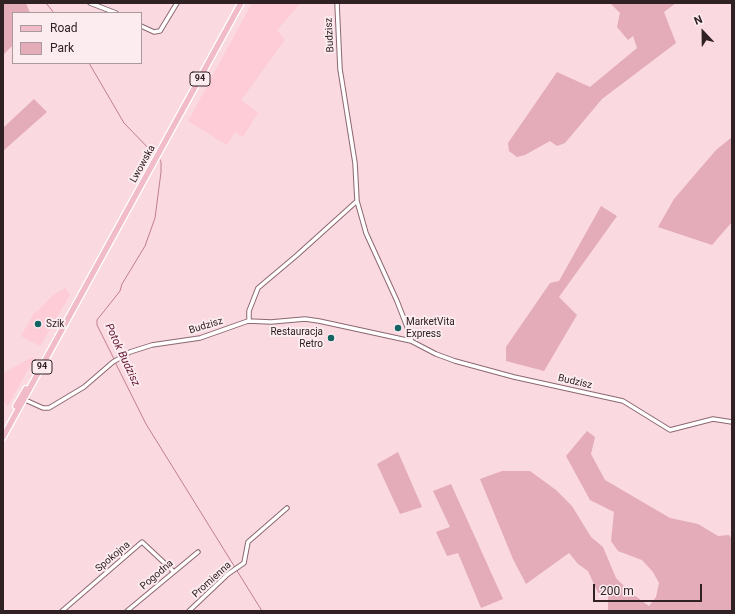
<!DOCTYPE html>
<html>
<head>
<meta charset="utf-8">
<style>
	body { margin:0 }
	#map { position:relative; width:735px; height:614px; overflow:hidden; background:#fad9e0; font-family:Roboto,sans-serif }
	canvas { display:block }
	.frame { position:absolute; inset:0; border:4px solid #302124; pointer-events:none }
	.legend { position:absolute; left:12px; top:12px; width:130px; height:52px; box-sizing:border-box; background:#fcebef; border:1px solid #aa9a9e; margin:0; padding:5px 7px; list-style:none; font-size:12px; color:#302124 }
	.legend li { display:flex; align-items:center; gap:8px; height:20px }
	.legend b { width:20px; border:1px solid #aa9a9e }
	.north { position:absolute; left:683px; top:12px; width:40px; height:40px; -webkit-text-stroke:3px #fcebef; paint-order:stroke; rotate:338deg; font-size:11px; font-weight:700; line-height:16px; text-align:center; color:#302124 }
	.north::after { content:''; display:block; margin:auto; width:14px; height:18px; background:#302124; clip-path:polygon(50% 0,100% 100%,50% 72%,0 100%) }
	.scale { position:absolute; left:593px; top:584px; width:109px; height:18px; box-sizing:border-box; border:2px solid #302124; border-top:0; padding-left:5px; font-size:12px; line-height:14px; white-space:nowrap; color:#302124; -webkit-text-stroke:3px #fcebef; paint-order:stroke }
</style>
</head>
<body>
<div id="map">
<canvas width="735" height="614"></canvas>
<div class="frame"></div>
<ul class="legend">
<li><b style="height:5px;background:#f1bbc9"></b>Road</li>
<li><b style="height:11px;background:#e4abb8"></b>Park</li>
</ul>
<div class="north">N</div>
<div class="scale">200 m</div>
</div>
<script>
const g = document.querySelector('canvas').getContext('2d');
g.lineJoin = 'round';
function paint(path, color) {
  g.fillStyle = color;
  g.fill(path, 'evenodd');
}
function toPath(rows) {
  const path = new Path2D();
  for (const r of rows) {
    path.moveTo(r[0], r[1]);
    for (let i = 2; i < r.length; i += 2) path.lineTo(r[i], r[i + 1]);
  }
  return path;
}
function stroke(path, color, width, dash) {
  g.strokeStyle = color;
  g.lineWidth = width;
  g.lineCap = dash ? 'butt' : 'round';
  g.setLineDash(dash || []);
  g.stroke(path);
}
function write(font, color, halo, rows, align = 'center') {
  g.font = font + ' Roboto,sans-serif';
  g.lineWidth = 4;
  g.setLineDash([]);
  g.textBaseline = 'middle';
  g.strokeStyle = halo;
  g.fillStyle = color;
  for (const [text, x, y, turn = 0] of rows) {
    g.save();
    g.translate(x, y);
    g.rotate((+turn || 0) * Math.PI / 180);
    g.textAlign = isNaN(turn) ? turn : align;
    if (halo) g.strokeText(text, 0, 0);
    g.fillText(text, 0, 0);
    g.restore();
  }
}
const built = toPath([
	[252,3,300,4,277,30,285,40,241,100,258,113,243,137,235,132,227,145,188,121],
	[65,288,70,295,40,346,21,336,34,313,39,310,52,296],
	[33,357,34,359,7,407,3,400,3,373]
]);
const green = toPath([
	[3,3,26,3,30,13,13,13,13,45,3,55],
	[610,3,676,3,664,12,676,43,602,99,565,143,557,146,550,141,525,155,517,157,509,151,508,143,557,72,590,87,637,48,633,36,628,40,617,27,620,13],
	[34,99,47,112,3,151,3,128],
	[732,137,732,222,712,245,658,227,674,199,716,150],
	[601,206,617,216,559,297,577,315,544,371,506,361,506,347,550,283,559,281],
	[587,431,595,437,591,454,605,480,670,518,698,524,718,536,729,535,732,539,732,611,608,611,608,594,598,593,588,571,578,564,569,553,526,584,513,559,480,479,502,471,530,471,556,490,572,506,591,537,603,547,616,578,630,592,649,606,656,597,659,583,653,572,642,560,618,551,611,541,614,512,590,500,566,456],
	[398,452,422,507,400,514,377,464],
	[451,484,503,599,481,608,458,553,447,556,436,532,450,527,433,491]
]);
const stream = toPath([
	[46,3,54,13],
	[89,63,124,123,155,155],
	[114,359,97,325,97,320,120,291,122,284,145,246,155,218,161,172,161,162,159,158],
	[115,362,146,424,262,611]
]);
const street = toPath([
	[90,3,116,13],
	[337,3,340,69,355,163,357,201,366,233,397,301,411,337,411,341],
	[141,26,154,32,160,31,177,3],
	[249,320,249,311,258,288,296,256,357,201],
	[23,399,43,408,49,408,84,387,113,362,130,352,152,345,200,338,248,321,271,322,305,319,319,321,411,341,436,354,455,361,514,377,623,401,670,430,713,419,732,422],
	[62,611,142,542,173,571],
	[127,611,198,552],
	[189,611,228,574,244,563,248,542,287,508]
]);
const primary = toPath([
	[16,406,26,389],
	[3,437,241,3]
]);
const markers = [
	[38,324,4,"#146463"],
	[398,328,4,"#146463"],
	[331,338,4,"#146463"]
];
const shields = [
	[200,79,20],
	[42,367,20]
];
const shieldNames = [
	["94",200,79],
	["94",42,367]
];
const streetNames = [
	["Budzisz",330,35,-93],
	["Lwowska",143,164,-61],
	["Budzisz",206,326,-17],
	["Budzisz",575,382,13],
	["Spokojna",113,557,-40],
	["Pogodna",157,575,-41],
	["Promienna",212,580,-42]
];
const poiNames = [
	["MarketVita",406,322],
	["Express",406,334],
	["Szik",46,324],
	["Restauracja",323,332,"right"],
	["Retro",323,344,"right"]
];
const waterNames = [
	["Potok Budzisz",122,355,65]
];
paint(built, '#fdccd7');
paint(green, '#e4abb8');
stroke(stream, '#c07e8f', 1);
stroke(street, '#8c6870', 5.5);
stroke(primary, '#fff', 8);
stroke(street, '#fff', 3.5);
stroke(primary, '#f1bbc9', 5.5);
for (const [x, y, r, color] of markers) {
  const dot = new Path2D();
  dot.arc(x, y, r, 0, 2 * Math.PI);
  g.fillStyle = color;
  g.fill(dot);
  stroke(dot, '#fcebef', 1.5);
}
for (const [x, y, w] of shields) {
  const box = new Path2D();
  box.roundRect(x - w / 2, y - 7, w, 14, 3);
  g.fillStyle = '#fcebef';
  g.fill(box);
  stroke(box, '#302124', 1);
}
write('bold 9px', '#302124', null, shieldNames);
write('10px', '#302124', '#fcebef', streetNames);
write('10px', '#302124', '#fcebef', poiNames, 'left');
write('italic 11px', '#5f1430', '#fcebef', waterNames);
</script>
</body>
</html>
